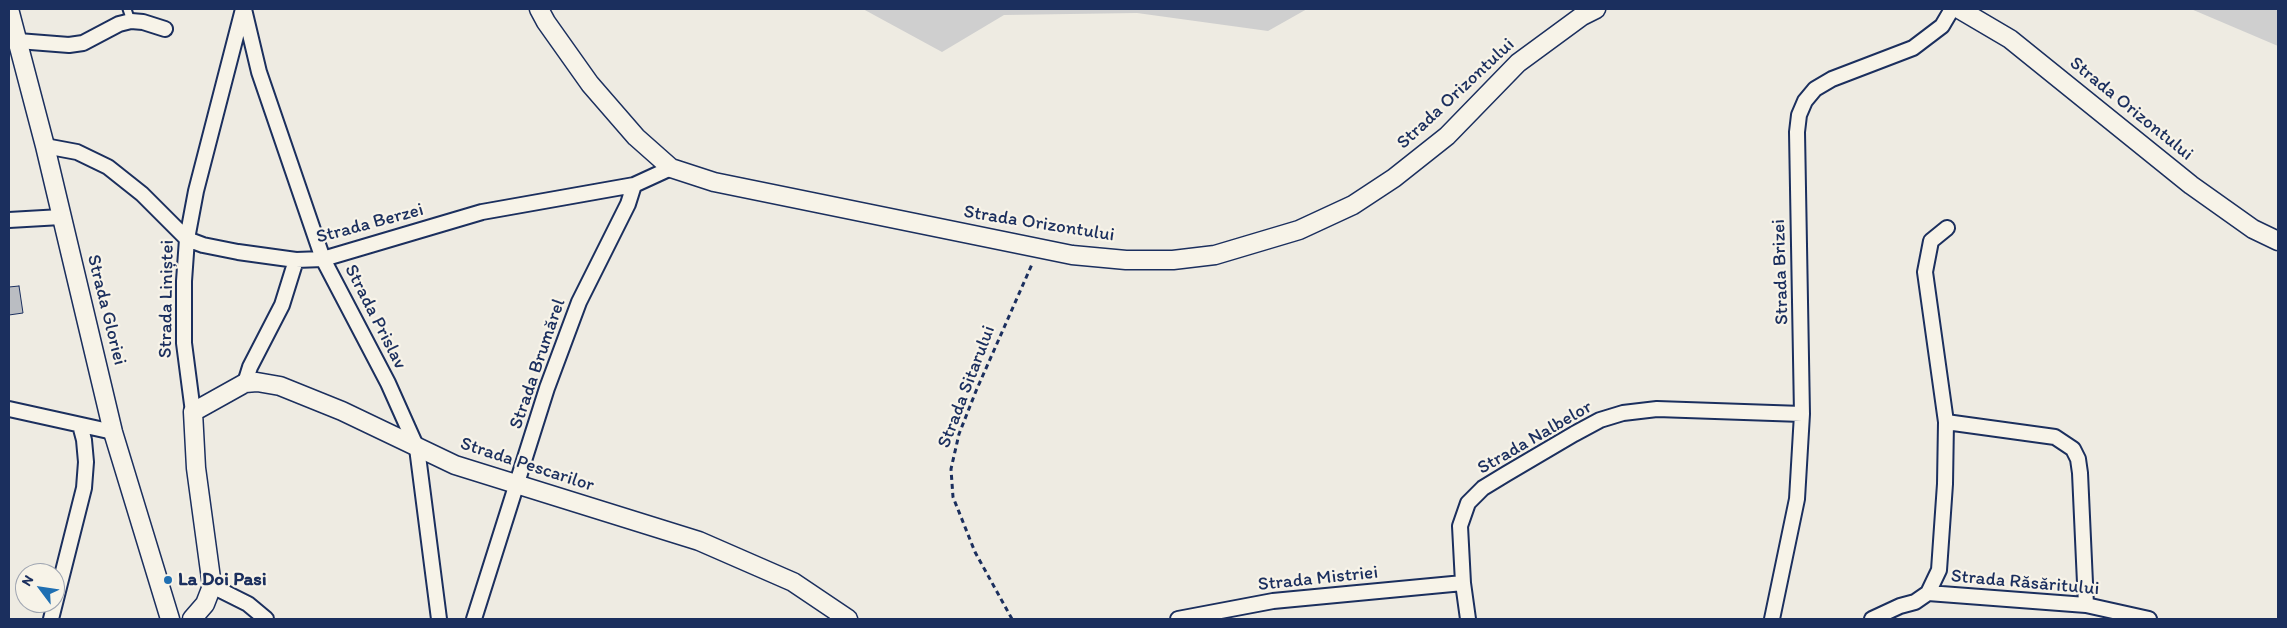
<!DOCTYPE html>
<html>
<head>
<meta charset="utf-8">
<style>
	body { margin:0 }
	#map { position:relative; width:2287px; height:628px; overflow:hidden; background:#eeebe2; font-family:Itim,sans-serif }
	canvas { display:block }
	.frame { position:absolute; inset:0; border:10px solid #1b2f5e; pointer-events:none }
	.north { position:absolute; left:15px; top:563px; width:50px; height:50px; box-sizing:border-box; background:#f7f3e8; border:1px solid #9fa5b1; border-radius:50%; rotate:301deg; font-size:14px; font-weight:700; line-height:20px; text-align:center; color:#1b2f5e }
	.north::after { content:''; display:block; margin:auto; width:18px; height:22px; background:#1f6fb2; clip-path:polygon(50% 0,100% 100%,50% 72%,0 100%) }
</style>
</head>
<body>
<div id="map">
<canvas width="2287" height="628"></canvas>
<div class="frame"></div>
<div class="north">N</div>
</div>
<script>
const g = document.querySelector('canvas').getContext('2d');
g.lineJoin = 'round';
function paint(path, color) {
  g.fillStyle = color;
  g.fill(path, 'evenodd');
}
function toPath(rows) {
  const path = new Path2D();
  for (const r of rows) {
    path.moveTo(r[0], r[1]);
    for (let i = 2; i < r.length; i += 2) path.lineTo(r[i], r[i + 1]);
  }
  return path;
}
function stroke(path, color, width, dash) {
  g.strokeStyle = color;
  g.lineWidth = width;
  g.lineCap = dash ? 'butt' : 'round';
  g.setLineDash(dash || []);
  g.stroke(path);
}
function write(font, color, halo, rows, align = 'center') {
  g.font = font + ' Itim,sans-serif';
  g.lineWidth = 4.5;
  g.setLineDash([]);
  g.textBaseline = 'middle';
  g.strokeStyle = halo;
  g.fillStyle = color;
  for (const [text, x, y, turn = 0] of rows) {
    g.save();
    g.translate(x, y);
    g.rotate((+turn || 0) * Math.PI / 180);
    g.textAlign = isNaN(turn) ? turn : align;
    if (halo) g.strokeText(text, 0, 0);
    g.fillText(text, 0, 0);
    g.restore();
  }
}
const green = toPath([
	[863,9,1307,9,1268,31,1137,13,1004,15,942,52],
	[2191,9,2278,9,2278,46]
]);
const building = toPath([
	[19,286,23,313,9,315,9,287,19,286]
]);
const path = toPath([
	[1012,619,975,552,953,497,951,469,959,434,976,391,1033,262]
]);
const service = toPath([
	[127,9,131,21]
]);
const minor = toPath([
	[244,9,259,72,323,259,388,383,417,448,439,619],
	[18,41,69,45,83,43,119,24,131,21,143,22,165,29],
	[45,146,77,152,108,167,142,194,187,239,203,245,238,252,296,260,323,259,482,212,634,185,671,168],
	[9,220,61,217],
	[245,383,250,367,282,305,296,260],
	[9,409,113,432],
	[193,412,184,343,184,281,187,239,196,191,243,9],
	[1946,422,2055,437,2073,449,2078,459,2080,473,2086,605],
	[212,586,248,604,266,619],
	[1928,593,2086,605,2149,619],
	[51,619,84,488,86,462,84,440,80,425],
	[474,619,547,388,579,302,628,204,634,185],
	[1178,619,1273,601,1463,583],
	[1468,619,1463,583,1460,526,1468,503,1483,488,1506,474,1574,434,1600,420,1623,413,1657,409,1802,414],
	[1772,619,1797,499,1802,414,1797,132,1799,115,1805,101,1815,89,1832,79,1913,48,1942,26,1952,9],
	[1872,619,1900,606,1915,602,1928,593,1939,570,1945,484,1946,422,1925,272,1931,241,1947,228]
]);
const tertiary = toPath([
	[9,9,45,146,113,432,170,619],
	[539,9,546,22,590,84,636,137,671,168,714,182,1072,255,1126,260,1173,260,1215,255,1299,230,1353,205,1394,178,1447,136,1518,63,1582,16,1596,9],
	[1959,9,2010,39,2191,185,2253,229,2278,241],
	[192,619,205,604,212,586,196,468,193,412,245,383,257,382,280,386,342,411,455,465,699,541,793,582,848,619]
]);
const markers = [
	[168,580,5,"#1f6fb2"]
];
const streetNames = [
	["Strada Orizontului",1456,94,-43],
	["Strada Orizontului",2131,109,39],
	["Strada Berzei",370,224,-15],
	["Strada Orizontului",1039,224,9],
	["Strada Brizei",1781,272,-92],
	["Strada Liniștei",167,299,-89],
	["Strada Gloriei",106,310,76],
	["Strada Prislav",375,317,63],
	["Strada Brumărel",538,364,-71],
	["Strada Sitarului",967,387,-69],
	["Strada Nalbelor",1535,438,-30],
	["Strada Pescarilor",527,465,18],
	["Strada Mistriei",1318,579,-6],
	["Strada Răsăritului",2025,583,5]
];
const poiNames = [
	["La Doi Pasi",178,580]
];
paint(green, '#cfcfcf');
paint(building, '#babdc2');
stroke(building, '#1b2f5e', 1);
stroke(service, '#1b2f5e', 11);
stroke(minor, '#1b2f5e', 18);
stroke(tertiary, '#1b2f5e', 21);
stroke(path, '#1b2f5e', 3, [5, 4]);
stroke(service, '#f7f3e8', 7);
stroke(minor, '#f7f3e8', 14);
stroke(tertiary, '#f7f3e8', 18);
for (const [x, y, r, color] of markers) {
  const dot = new Path2D();
  dot.arc(x, y, r, 0, 2 * Math.PI);
  g.fillStyle = color;
  g.fill(dot);
  stroke(dot, '#f7f3e8', 2);
}
write('19px', '#1b2f5e', '#f7f3e8', streetNames);
write('bold 19px', '#1b2f5e', '#f7f3e8', poiNames, 'left');
</script>
</body>
</html>
